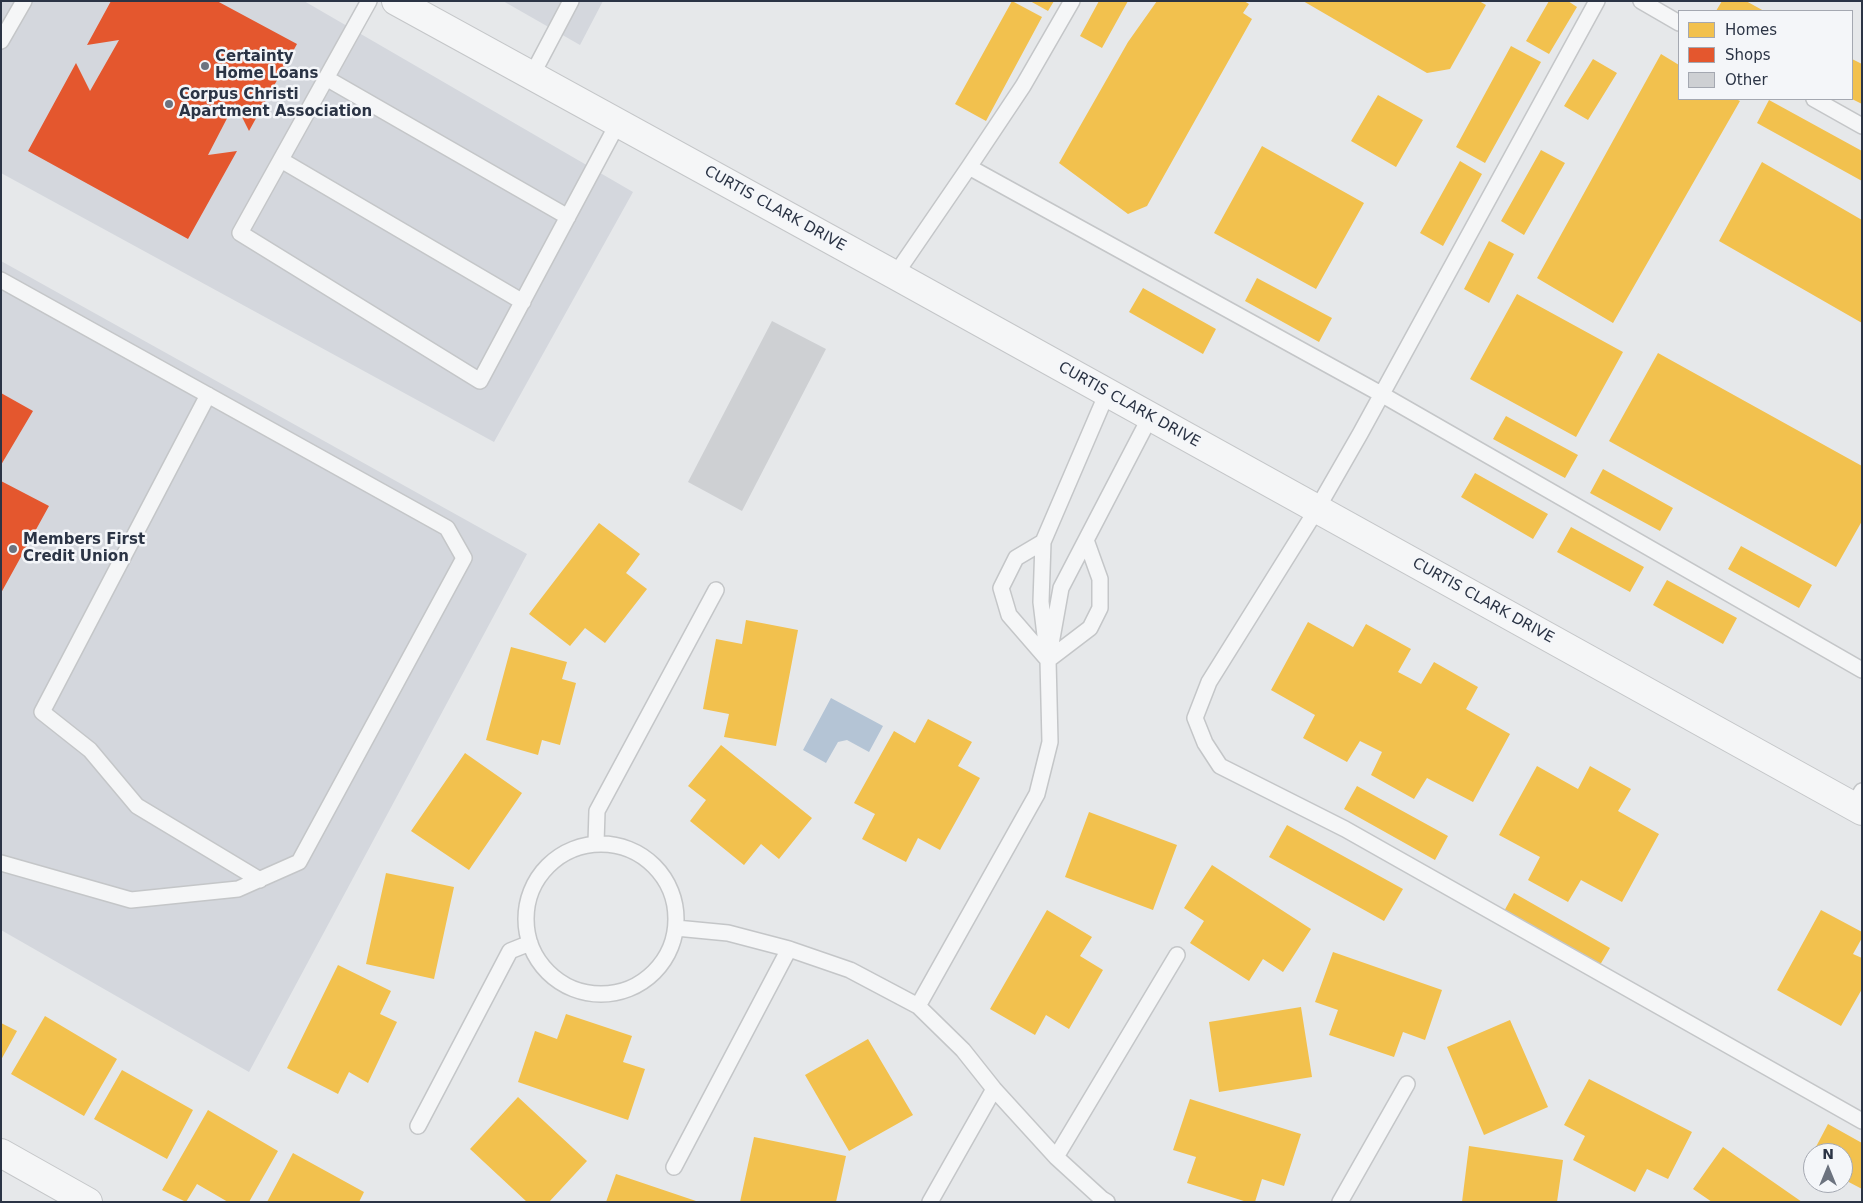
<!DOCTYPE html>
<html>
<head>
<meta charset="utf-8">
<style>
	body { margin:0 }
	#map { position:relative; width:1863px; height:1203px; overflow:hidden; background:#e6e8ea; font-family:"DejaVu Sans",sans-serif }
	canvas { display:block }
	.frame { position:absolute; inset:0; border:2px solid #2b3445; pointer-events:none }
	.legend { position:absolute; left:1678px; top:10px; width:175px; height:90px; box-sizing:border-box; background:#f4f6f9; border:1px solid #a4a8b1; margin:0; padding:6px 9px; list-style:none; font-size:15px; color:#2b3445 }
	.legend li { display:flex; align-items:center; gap:10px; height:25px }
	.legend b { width:25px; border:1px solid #a4a8b1 }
	.north { position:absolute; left:1803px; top:1143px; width:50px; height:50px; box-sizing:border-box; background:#f4f6f9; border:1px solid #a4a8b1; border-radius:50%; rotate:0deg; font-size:14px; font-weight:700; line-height:20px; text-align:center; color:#2b3445 }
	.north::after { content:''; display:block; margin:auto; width:18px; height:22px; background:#6c737f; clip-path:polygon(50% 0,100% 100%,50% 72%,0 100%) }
</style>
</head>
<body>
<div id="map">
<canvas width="1863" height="1203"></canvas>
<div class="frame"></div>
<ul class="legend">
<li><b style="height:14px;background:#f2c14e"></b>Homes</li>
<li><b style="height:14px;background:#e4572e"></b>Shops</li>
<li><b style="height:14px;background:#ced0d3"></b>Other</li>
</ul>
<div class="north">N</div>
</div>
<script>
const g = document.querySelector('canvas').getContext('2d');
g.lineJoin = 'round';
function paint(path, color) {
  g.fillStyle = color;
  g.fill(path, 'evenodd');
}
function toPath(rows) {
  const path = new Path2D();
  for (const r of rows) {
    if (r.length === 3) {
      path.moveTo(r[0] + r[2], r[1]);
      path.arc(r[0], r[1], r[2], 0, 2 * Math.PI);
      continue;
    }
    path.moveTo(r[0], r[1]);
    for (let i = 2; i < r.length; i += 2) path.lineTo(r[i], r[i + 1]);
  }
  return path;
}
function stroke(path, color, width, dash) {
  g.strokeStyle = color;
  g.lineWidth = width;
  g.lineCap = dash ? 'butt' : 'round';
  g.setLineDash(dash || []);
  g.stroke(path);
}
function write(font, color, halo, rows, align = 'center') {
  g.font = font + ' "DejaVu Sans",sans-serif';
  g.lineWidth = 5;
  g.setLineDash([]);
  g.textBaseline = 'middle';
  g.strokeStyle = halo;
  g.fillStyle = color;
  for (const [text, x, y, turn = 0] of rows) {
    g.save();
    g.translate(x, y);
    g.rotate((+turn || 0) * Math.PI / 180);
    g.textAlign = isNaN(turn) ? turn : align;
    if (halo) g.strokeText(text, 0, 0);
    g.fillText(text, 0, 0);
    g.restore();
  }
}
const built = toPath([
	[1,1,304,1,633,192,494,442,1,173],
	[503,1,603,1,580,45],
	[1,261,527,554,249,1072,1,930]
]);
const water = toPath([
	[831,698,883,726,869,752,847,740,838,742,826,763,803,750]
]);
const homes = toPath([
	[1012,1,1042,17,986,121,955,104],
	[1030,1,1054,1,1048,11],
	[1099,1,1128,1,1102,48,1080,36],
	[1157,1,1244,1,1249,4,1243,13,1252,19,1147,206,1128,214,1059,163,1128,42],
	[1303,1,1479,1,1486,5,1450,69,1427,73],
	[1549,1,1568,1,1577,7,1549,54,1526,41],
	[1722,1,1746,1,1764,11,1716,11],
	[1511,46,1541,62,1485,163,1456,147],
	[1661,54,1679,65,1679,99,1736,99,1740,101,1613,323,1537,278],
	[1593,59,1617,73,1588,120,1564,106],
	[1852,59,1862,64,1862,104,1852,99],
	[1378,95,1423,120,1396,167,1351,141],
	[1769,100,1862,151,1862,181,1757,123],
	[1262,146,1364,203,1316,289,1214,233],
	[1541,150,1565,163,1524,235,1501,221],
	[1460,161,1482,174,1443,246,1420,233],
	[1762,162,1862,220,1862,323,1719,241],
	[1489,241,1514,254,1489,303,1464,289],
	[1257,278,1332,318,1319,342,1245,301],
	[1143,288,1216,329,1203,354,1129,312],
	[1517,294,1623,352,1576,437,1470,379],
	[1658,353,1862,466,1862,521,1836,567,1609,441],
	[1506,416,1578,455,1565,478,1493,439],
	[1603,469,1673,508,1660,531,1590,493],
	[1475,473,1548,514,1533,539,1461,497],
	[599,523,640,554,626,573,647,589,605,643,585,628,570,646,529,614],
	[1571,527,1644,567,1630,592,1557,552],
	[1741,546,1812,585,1799,608,1728,569],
	[1667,580,1737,618,1723,644,1653,605],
	[746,620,798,630,776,746,724,737,729,714,703,709,716,639,742,644],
	[1308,622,1353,647,1366,624,1411,649,1398,672,1421,684,1434,662,1478,687,1466,709,1510,734,1473,802,1427,778,1414,799,1371,775,1382,752,1360,741,1347,762,1303,738,1315,715,1271,690],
	[511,647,567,662,562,679,576,683,560,745,542,740,538,755,486,740],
	[928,719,972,742,958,766,980,778,940,850,918,838,906,862,862,839,875,814,854,803,894,731,915,743],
	[721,745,812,818,779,859,761,844,744,865,690,821,706,800,688,786],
	[465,753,522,793,469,870,411,831],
	[1537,766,1578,789,1590,766,1631,789,1618,811,1659,834,1622,902,1581,880,1568,902,1528,880,1540,857,1499,835],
	[1357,786,1448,836,1435,860,1344,809],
	[1089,812,1177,845,1153,910,1065,877],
	[1287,825,1403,889,1384,921,1269,857],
	[1212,865,1311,929,1283,972,1263,959,1249,981,1190,943,1204,921,1184,908],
	[386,873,454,887,434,979,366,964],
	[1514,893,1610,948,1597,970,1502,915],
	[1047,910,1092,937,1080,956,1103,970,1069,1029,1046,1015,1035,1035,990,1009],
	[1821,910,1862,932,1862,938,1853,954,1862,958,1862,989,1841,1026,1777,990],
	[1333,952,1442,990,1425,1040,1403,1032,1394,1057,1329,1035,1338,1010,1315,1002],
	[338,965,391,991,380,1014,397,1022,368,1083,349,1072,338,1094,287,1068],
	[1301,1007,1312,1077,1219,1092,1209,1022],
	[566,1014,632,1036,623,1062,645,1069,628,1120,518,1082,535,1031,557,1039],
	[45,1016,117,1059,84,1116,11,1074],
	[1510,1020,1548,1107,1484,1135,1447,1047],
	[1,1023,17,1031,1,1060],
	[868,1039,913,1115,849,1151,805,1075],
	[122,1070,193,1110,167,1159,94,1119],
	[1589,1079,1692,1132,1668,1179,1647,1169,1635,1192,1573,1160,1585,1136,1564,1125],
	[518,1097,587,1161,549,1202,527,1202,470,1149],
	[1190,1099,1301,1134,1284,1186,1262,1179,1255,1202,1247,1202,1187,1183,1196,1157,1173,1150],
	[208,1110,278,1151,249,1202,228,1202,197,1184,186,1202,162,1190],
	[1828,1124,1862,1143,1862,1189,1843,1179,1843,1153,1813,1153,1813,1162,1809,1160],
	[754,1137,846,1156,836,1202,740,1202],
	[1469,1146,1563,1160,1557,1202,1462,1202],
	[1723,1147,1802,1202,1712,1202,1693,1189],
	[293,1153,364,1192,359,1202,267,1202],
	[616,1174,696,1201,696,1202,606,1202]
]);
const shops = toPath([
	[111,1,217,1,297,44,249,131,235,103,208,155,237,151,188,239,28,151,76,63,90,91,119,40,87,45],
	[1,393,33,411,1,465],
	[1,481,49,506,1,593]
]);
const building = toPath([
	[772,321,826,349,742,511,688,482]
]);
const service = toPath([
	[369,1,240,233,480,381,618,123],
	[1597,1,1360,434,1317,509,1209,682,1195,718,1205,743,1220,766,1345,829,1862,1121],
	[1641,1,1679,23],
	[1,41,24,1],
	[532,75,571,1],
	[326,78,568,217],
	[1814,99,1862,126],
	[281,160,523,302],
	[969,167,1381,394,1862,670],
	[895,275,969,167,1023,86,1072,1],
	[1,280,447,528,464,558,299,862,238,889,131,900,1,863],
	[208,395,42,712,90,750,137,806,260,880],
	[1043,542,1016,558,1001,588,1009,615,1048,660],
	[1051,644,1061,588,1150,417],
	[1048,660,1090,628,1100,608,1100,579,1086,540],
	[1853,806,1862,791],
	[596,843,597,811,716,590],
	[601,919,75],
	[676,928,728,933,789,949,850,970,918,1006,963,1050,994,1089,1056,1157,1102,1199,1107,1202],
	[918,1006,1037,794,1050,742,1048,660,1041,602,1043,542,1107,393],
	[418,1126,510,951,530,943],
	[1056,1157,1177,955],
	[674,1167,789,949],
	[930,1202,994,1089],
	[1340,1202,1407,1084]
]);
const minor = toPath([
	[396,1,895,275,1862,811],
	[1,1153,88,1202]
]);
const markers = [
	[205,66,5,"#6c737f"],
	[169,104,5,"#6c737f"],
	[13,549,5,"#6c737f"]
];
const poiNames = [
	["Certainty",215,57],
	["Home Loans",215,74],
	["Corpus Christi",179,95],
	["Apartment Association",179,112],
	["Members First",23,540],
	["Credit Union",23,557]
];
const streetNames = [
	["CURTIS CLARK DRIVE",775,209,29],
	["CURTIS CLARK DRIVE",1129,405,29],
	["CURTIS CLARK DRIVE",1483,601,29]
];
paint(built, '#d4d7dd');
paint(water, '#b4c4d5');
paint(homes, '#f2c14e');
paint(shops, '#e4572e');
paint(building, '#ced0d3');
stroke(service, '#c4c6c8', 18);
stroke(minor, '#c4c6c8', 30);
stroke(service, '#f5f6f7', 15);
stroke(minor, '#f5f6f7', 28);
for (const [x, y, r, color] of markers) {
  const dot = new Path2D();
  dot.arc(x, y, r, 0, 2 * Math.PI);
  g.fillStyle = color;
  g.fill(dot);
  stroke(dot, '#f4f6f9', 2);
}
write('bold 15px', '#2b3445', '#f4f6f9', poiNames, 'left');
write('15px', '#2b3445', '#f4f6f9', streetNames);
</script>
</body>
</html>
